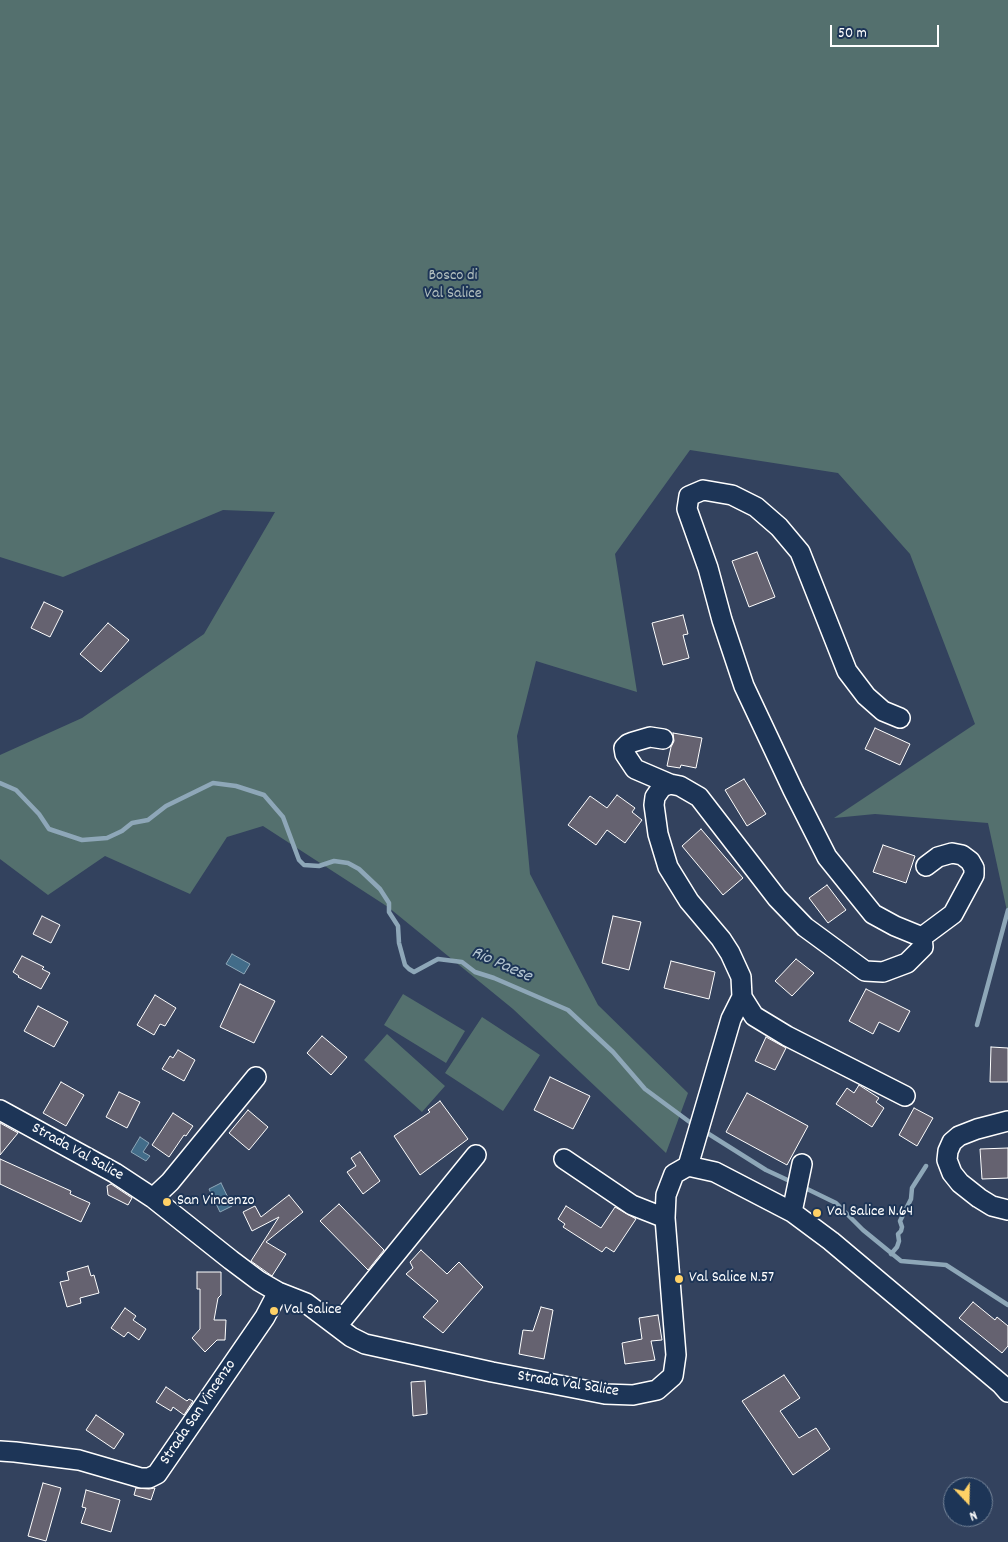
<!DOCTYPE html>
<html>
<head>
<meta charset="utf-8">
<style>
	body { margin:0 }
	#map { position:relative; width:1008px; height:1542px; overflow:hidden; background:#33425e; font-family:Dekko,sans-serif }
	canvas { display:block }
	.north { position:absolute; left:943px; top:1477px; width:50px; height:50px; box-sizing:border-box; background:#1d3557; border:1px solid #77869a; border-radius:50%; rotate:159deg; font-size:14px; font-weight:700; line-height:20px; text-align:center; color:#fff }
	.north::after { content:''; display:block; margin:auto; width:18px; height:22px; background:#ffd166; clip-path:polygon(50% 0,100% 100%,50% 72%,0 100%) }
	.scale { position:absolute; left:830px; top:25px; width:109px; height:22px; box-sizing:border-box; border:2px solid #fff; border-top:0; padding-left:6px; font-size:15px; line-height:18px; white-space:nowrap; color:#fff; -webkit-text-stroke:4px #1d3557; paint-order:stroke }
</style>
</head>
<body>
<div id="map">
<canvas width="1008" height="1542"></canvas>
<div class="north">N</div>
<div class="scale">50 m</div>
</div>
<script>
const g = document.querySelector('canvas').getContext('2d');
g.lineJoin = 'round';
function paint(path, color) {
  g.fillStyle = color;
  g.fill(path, 'evenodd');
}
function toPath(rows) {
  const path = new Path2D();
  for (const r of rows) {
    path.moveTo(r[0], r[1]);
    for (let i = 2; i < r.length; i += 2) path.lineTo(r[i], r[i + 1]);
  }
  return path;
}
function stroke(path, color, width, dash) {
  g.strokeStyle = color;
  g.lineWidth = width;
  g.lineCap = dash ? 'butt' : 'round';
  g.setLineDash(dash || []);
  g.stroke(path);
}
function write(font, color, halo, rows, align = 'center') {
  g.font = font + ' Dekko,sans-serif';
  g.lineWidth = 4;
  g.setLineDash([]);
  g.textBaseline = 'middle';
  g.strokeStyle = halo;
  g.fillStyle = color;
  for (const [text, x, y, turn = 0] of rows) {
    g.save();
    g.translate(x, y);
    g.rotate((+turn || 0) * Math.PI / 180);
    g.textAlign = isNaN(turn) ? turn : align;
    if (halo) g.strokeText(text, 0, 0);
    g.fillText(text, 0, 0);
    g.restore();
  }
}
const green = toPath([
	[0,0,1008,0,1008,909,1007,911,988,823,875,814,834,818,975,724,910,554,838,473,690,450,615,554,637,692,536,661,517,736,530,874,598,1005,688,1093,666,1153,513,1009,388,907,263,826,227,837,190,894,105,856,48,895,0,859,0,755,82,718,204,634,275,512,223,510,63,577,0,557],
	[403,994,465,1031,446,1063,384,1025],
	[482,1017,540,1055,503,1111,445,1073],
	[387,1034,445,1086,422,1112,364,1060]
]);
const water = toPath([
	[232,954,250,964,244,974,226,964,232,954],
	[140,1137,149,1143,143,1152,150,1156,146,1161,131,1152,140,1137],
	[221,1183,232,1206,220,1212,209,1189,221,1183]
]);
const stream = toPath([
	[0,783,16,790,39,814,49,829,82,840,107,838,122,831,132,823,148,820,166,806,213,783,236,786,264,795,283,817,299,860,304,865,319,866,334,861,348,863,359,869,380,889,389,903,389,912,398,926,399,943,405,965,409,969,414,972,438,959,462,962,475,972,494,978,568,1010,613,1052,645,1089,695,1126],
	[977,1025,1008,910],
	[704,1131,766,1170,794,1183],
	[801,1186,836,1203,863,1230,901,1261,946,1265,1008,1305],
	[891,1254,897,1247,899,1241,898,1234,901,1231,902,1227,900,1221,911,1199,912,1188,926,1166]
]);
const building = toPath([
	[757,552,775,597,749,607,732,561,757,552],
	[44,602,63,611,50,637,31,628,44,602],
	[683,615,688,634,683,635,689,658,663,665,652,623,683,615],
	[108,623,129,640,101,672,80,654,108,623],
	[875,728,910,744,900,765,865,749,875,728],
	[673,733,702,738,696,768,681,765,680,768,667,766,671,747,674,741,673,733],
	[744,779,766,814,747,826,725,790,744,779],
	[617,795,635,808,632,812,642,820,625,843,607,830,596,845,568,825,590,796,607,808,617,795],
	[701,829,743,878,723,895,682,846,701,829],
	[883,845,915,856,906,883,873,872,883,845],
	[827,885,846,910,828,923,809,898,827,885],
	[42,916,60,925,51,943,33,934,42,916],
	[613,916,641,922,629,970,602,963,613,916],
	[22,956,44,967,42,969,50,973,41,989,18,977,19,976,13,972,22,956],
	[796,959,814,973,792,996,775,981,796,959],
	[671,961,715,972,709,999,664,988,671,961],
	[240,984,275,1001,254,1043,220,1027,240,984],
	[866,989,910,1011,899,1032,879,1022,873,1034,849,1021,866,989],
	[155,995,176,1008,165,1026,160,1024,154,1035,137,1025,155,995],
	[38,1006,68,1022,54,1047,24,1031,38,1006],
	[322,1036,347,1057,331,1075,307,1053,322,1036],
	[766,1037,786,1048,775,1070,755,1061,766,1037],
	[991,1047,1008,1048,1008,1082,990,1082,991,1047],
	[178,1050,195,1060,184,1081,162,1069,170,1056,173,1058,178,1050],
	[550,1077,590,1096,573,1129,534,1110,550,1077],
	[61,1082,84,1095,66,1126,43,1113,61,1082],
	[859,1085,879,1098,876,1102,884,1108,872,1127,836,1104,847,1088,854,1093,859,1085],
	[119,1092,140,1102,127,1128,106,1117,119,1092],
	[747,1093,808,1126,787,1165,726,1132,747,1093],
	[440,1101,468,1139,420,1175,394,1136,430,1112,428,1110,440,1101],
	[914,1108,933,1118,917,1146,899,1135,914,1108],
	[248,1110,268,1127,249,1150,229,1133,248,1110],
	[173,1113,193,1126,186,1136,184,1135,169,1157,152,1145,173,1113],
	[0,1123,18,1133,0,1155,0,1123],
	[1008,1148,1008,1178,982,1179,980,1149,1008,1148],
	[360,1152,380,1181,363,1194,347,1172,356,1166,351,1158,360,1152],
	[0,1159,71,1191,70,1194,90,1203,81,1222,0,1184,0,1159],
	[111,1184,132,1198,128,1205,108,1195,107,1186,111,1184],
	[289,1195,303,1212,266,1242,286,1254,272,1276,251,1261,279,1217,252,1231,243,1212,255,1206,261,1217,289,1195],
	[339,1204,384,1250,368,1270,320,1221,339,1204],
	[566,1206,601,1228,615,1207,636,1219,614,1252,606,1247,602,1252,563,1227,565,1224,558,1219,566,1206],
	[421,1250,447,1274,459,1262,483,1287,443,1333,423,1317,438,1301,406,1274,413,1268,410,1262,421,1250],
	[88,1266,91,1276,94,1275,99,1293,80,1298,81,1303,67,1307,60,1282,69,1280,67,1272,88,1266],
	[197,1272,221,1272,221,1295,218,1298,214,1320,226,1320,225,1340,217,1340,205,1352,192,1338,200,1329,200,1289,197,1289,197,1272],
	[973,1302,995,1320,997,1317,1008,1326,1008,1346,1002,1353,959,1318,973,1302],
	[541,1307,553,1310,544,1359,519,1354,523,1330,533,1331,541,1307],
	[125,1308,136,1316,133,1320,146,1329,139,1340,128,1332,124,1337,111,1328,125,1308],
	[658,1315,662,1340,651,1341,655,1360,625,1364,622,1343,642,1339,639,1318,658,1315],
	[784,1375,800,1398,780,1411,799,1438,816,1428,830,1449,793,1475,742,1401,784,1375],
	[425,1381,427,1414,413,1416,411,1382,425,1381],
	[166,1387,187,1401,189,1399,193,1401,184,1415,173,1407,171,1411,156,1402,166,1387],
	[96,1415,124,1434,114,1449,86,1430,96,1415],
	[43,1483,61,1488,46,1541,28,1536,43,1483],
	[136,1488,149,1489,155,1488,151,1500,134,1495,136,1488],
	[86,1490,120,1500,111,1532,81,1523,86,1508,82,1507,86,1490]
]);
const minor = toPath([
	[663,739,650,737,633,742,628,744,624,748,625,754,635,769,670,784],
	[922,937,953,914,974,875,974,868,970,861,962,855,952,853,938,857,926,866],
	[742,997,754,1016,787,1036,905,1096],
	[0,1110,115,1173,153,1198,231,1260,259,1281,278,1292,306,1303,351,1337,365,1344,492,1372,605,1394,633,1395,657,1390,673,1376,676,1355,665,1218,666,1195,674,1174,688,1166,715,1172,792,1212,831,1241,1001,1384,1008,1392],
	[1008,1121,977,1129,959,1136,952,1142,948,1151,947,1160,952,1173,960,1183,979,1198,992,1206,1008,1210],
	[564,1159,632,1205,665,1218],
	[688,1166,731,1019,742,997,741,977,730,953,721,939,689,901,668,867,658,834,654,805,655,797,662,787,670,784,680,786,699,797,777,898,805,927,865,971,883,972,907,963,923,947,922,937,895,926,873,914,827,857,793,790,744,686,722,620,708,568,687,509,689,496,703,490,732,495,756,507,779,527,800,552,847,671,866,696,883,711,900,718],
	[153,1198,170,1182,256,1077],
	[792,1212,802,1164],
	[337,1326,476,1155],
	[0,1451,15,1452,79,1460,141,1478,149,1478,157,1474,265,1317,278,1292]
]);
const markers = [
	[167,1202,5,"#ffd166"],
	[817,1213,5,"#ffd166"],
	[679,1279,5,"#ffd166"],
	[274,1311,5,"#ffd166"]
];
const parkNames = [
	["Bosco di",453,277],
	["Val Salice",453,295]
];
const streetNames = [
	["Strada Val Salice",77,1153,29],
	["Strada Val Salice",568,1385,9],
	["Strada San Vincenzo",199,1413,-56]
];
const poiNames = [
	["San Vincenzo",177,1202],
	["Val Salice N.64",827,1213],
	["Val Salice N.57",689,1279],
	["Val Salice",284,1311]
];
const waterNames = [
	["Rio Paese",501,966,24]
];
paint(green, '#54706e');
paint(water, '#426c89');
stroke(water, '#8ea7b8', 1);
stroke(stream, '#8ea7b8', 4.5);
paint(building, '#656270');
stroke(building, '#fff', 1);
stroke(minor, '#fff', 22);
stroke(minor, '#1d3557', 19);
for (const [x, y, r, color] of markers) {
  const dot = new Path2D();
  dot.arc(x, y, r, 0, 2 * Math.PI);
  g.fillStyle = color;
  g.fill(dot);
  stroke(dot, '#1d3557', 2);
}
write('16px', '#b2bfbe', '#1d3557', parkNames);
write('16px', '#fff', '#1d3557', streetNames);
write('16px', '#fff', '#1d3557', poiNames, 'left');
write('italic 18px', '#b3c4d0', '#1d3557', waterNames);
</script>
</body>
</html>
